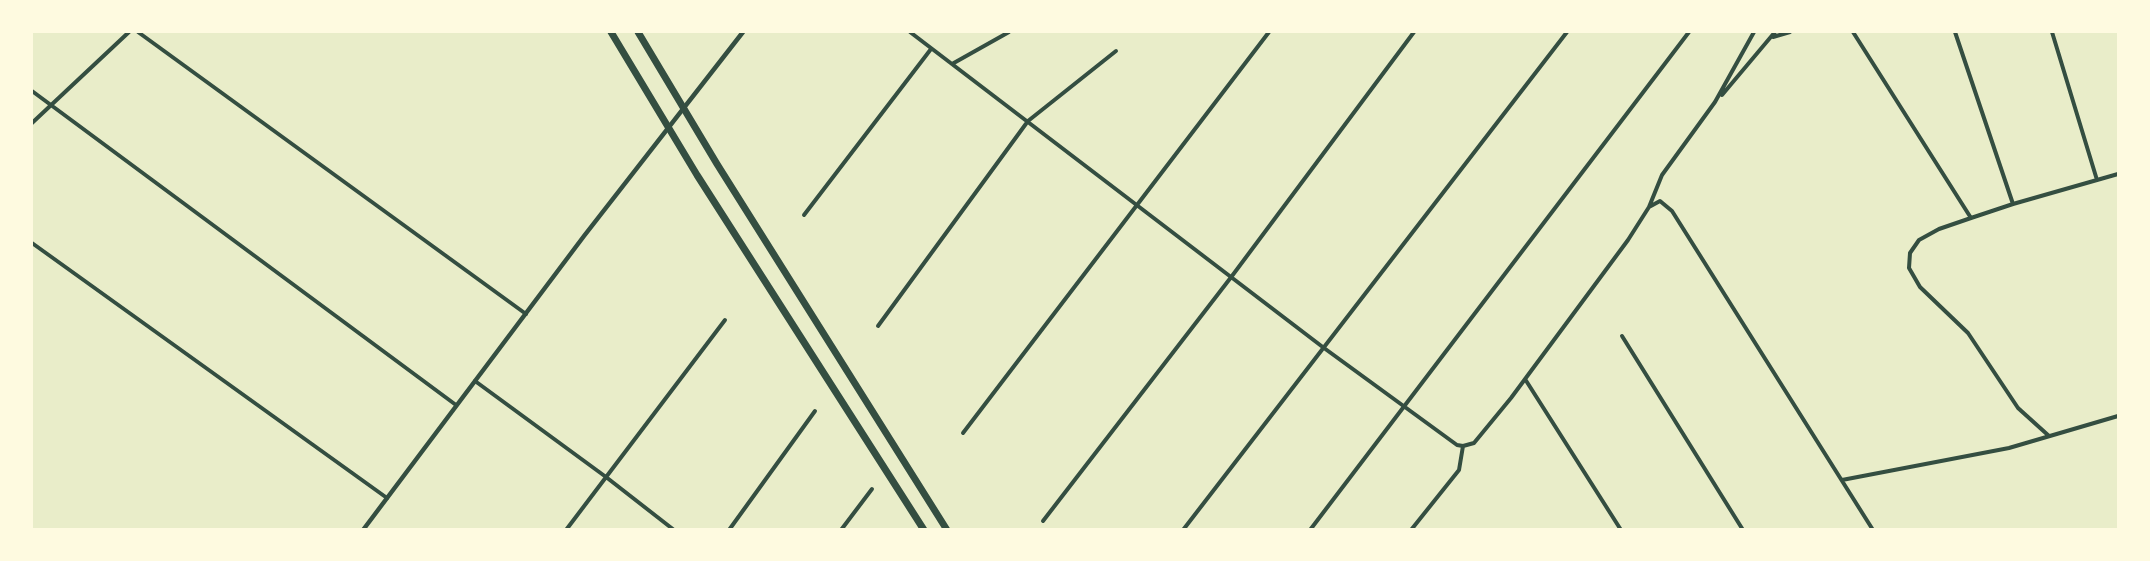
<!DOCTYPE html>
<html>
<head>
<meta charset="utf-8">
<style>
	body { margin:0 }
	#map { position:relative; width:2150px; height:561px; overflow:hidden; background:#e9edc9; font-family:Roboto,sans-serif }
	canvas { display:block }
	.frame { position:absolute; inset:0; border:33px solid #fefae0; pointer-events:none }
</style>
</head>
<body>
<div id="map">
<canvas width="2150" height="561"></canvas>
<div class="frame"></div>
</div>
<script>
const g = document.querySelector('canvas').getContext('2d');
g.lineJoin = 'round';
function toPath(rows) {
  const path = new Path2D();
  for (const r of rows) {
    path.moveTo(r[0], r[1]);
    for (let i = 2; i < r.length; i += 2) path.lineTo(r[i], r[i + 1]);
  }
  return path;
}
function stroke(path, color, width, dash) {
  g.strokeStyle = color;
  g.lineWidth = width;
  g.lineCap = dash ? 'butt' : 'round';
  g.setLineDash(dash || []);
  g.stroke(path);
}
const minor = toPath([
	[138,32,526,314],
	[910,32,1324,348,1457,445,1463,446,1474,443,1511,398,1628,240,1649,207,1660,201,1672,211,1873,530],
	[1853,32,1971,218,2013,204,1955,32],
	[1773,37,1790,32],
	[952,64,1009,32],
	[32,91,456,405],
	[1722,95,1775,32],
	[32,123,129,32],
	[2097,180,2118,174],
	[2013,204,2097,180,2052,32],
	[1649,207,1662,175,1715,102,1754,32],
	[804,215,931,49],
	[1971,218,1939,229,1919,240,1910,253,1909,268,1920,287,1968,333,2018,408,2049,436],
	[32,243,387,498],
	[878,326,1028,121,1116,51],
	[1622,336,1743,530],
	[1525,379,1621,530],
	[475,381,606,477,674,530],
	[963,433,1269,32],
	[1842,480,2009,448,2118,416],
	[1043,521,1232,276,1414,32],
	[566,530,725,320],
	[729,530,815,411],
	[841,530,872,489],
	[1183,530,1567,32],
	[1310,530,1689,32],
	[1411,530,1459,470,1463,446]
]);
const tertiary = toPath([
	[363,530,584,236,743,32]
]);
const motorway = toPath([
	[611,32,697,175,924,530],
	[638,32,717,164,947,530]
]);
stroke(minor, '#344e41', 4);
stroke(tertiary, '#344e41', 4.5);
stroke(motorway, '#344e41', 7);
</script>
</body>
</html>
